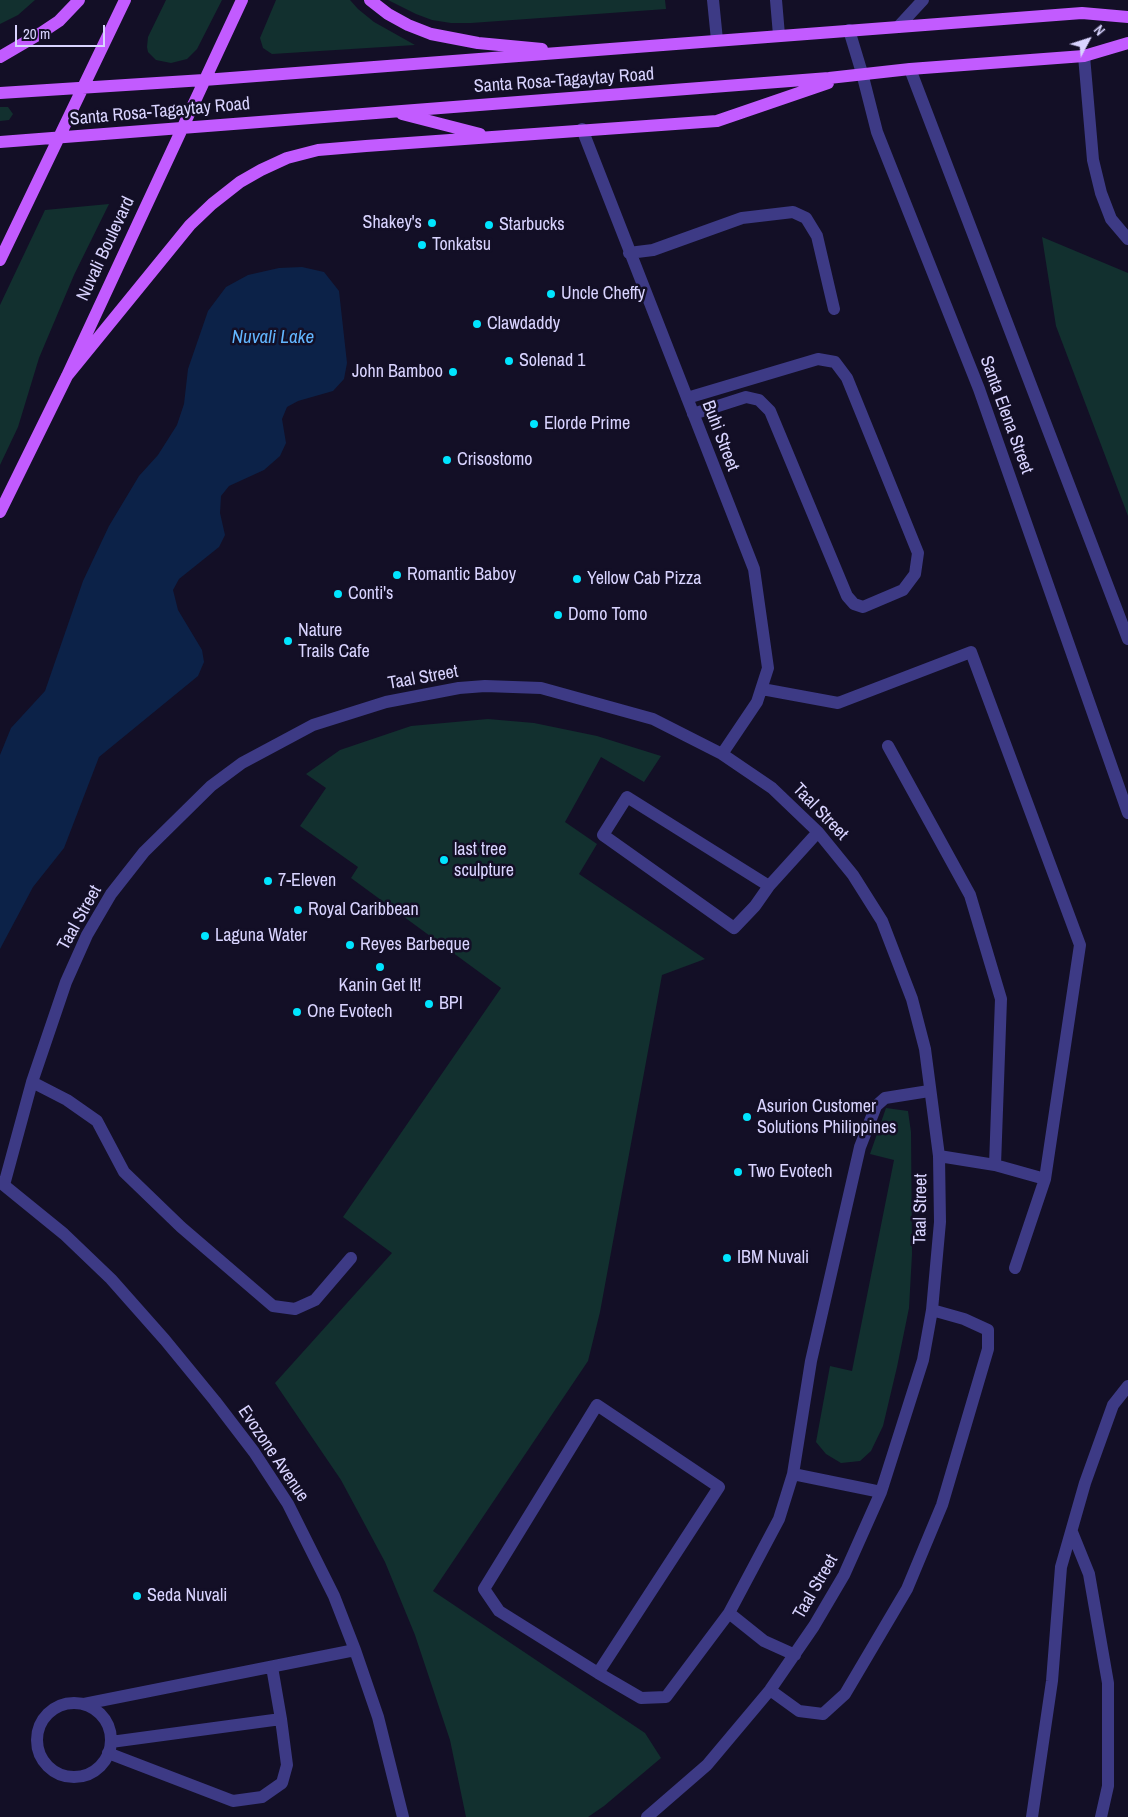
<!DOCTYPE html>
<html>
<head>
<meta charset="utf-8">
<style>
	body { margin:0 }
	#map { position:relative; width:1128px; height:1817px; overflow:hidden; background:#130f26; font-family:"Archivo Narrow",sans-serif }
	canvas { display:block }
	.north { position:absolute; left:1063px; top:15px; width:50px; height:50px; -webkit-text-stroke:4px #130f26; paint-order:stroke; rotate:50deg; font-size:14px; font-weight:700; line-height:20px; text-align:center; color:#d9d4ff }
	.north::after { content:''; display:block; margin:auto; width:18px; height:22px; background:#d9d4ff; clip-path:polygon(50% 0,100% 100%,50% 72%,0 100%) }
	.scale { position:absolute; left:15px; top:25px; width:90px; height:22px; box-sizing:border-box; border:2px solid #d9d4ff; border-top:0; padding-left:6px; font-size:15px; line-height:18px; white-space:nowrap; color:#d9d4ff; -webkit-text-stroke:4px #130f26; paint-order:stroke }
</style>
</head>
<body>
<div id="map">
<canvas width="1128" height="1817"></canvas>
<div class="north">N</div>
<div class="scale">20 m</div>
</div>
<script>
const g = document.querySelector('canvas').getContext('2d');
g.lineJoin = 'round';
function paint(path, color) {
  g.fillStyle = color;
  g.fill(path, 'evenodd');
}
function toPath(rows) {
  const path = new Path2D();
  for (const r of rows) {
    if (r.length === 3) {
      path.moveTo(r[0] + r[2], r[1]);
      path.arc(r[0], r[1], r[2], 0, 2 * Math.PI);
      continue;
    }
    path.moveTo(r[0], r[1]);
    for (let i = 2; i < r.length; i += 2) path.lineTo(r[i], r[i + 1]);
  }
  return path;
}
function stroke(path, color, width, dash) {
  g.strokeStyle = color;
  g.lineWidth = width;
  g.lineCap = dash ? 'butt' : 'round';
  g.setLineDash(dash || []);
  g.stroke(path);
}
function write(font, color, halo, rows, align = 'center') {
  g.font = font + ' "Archivo Narrow",sans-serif';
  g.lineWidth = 5;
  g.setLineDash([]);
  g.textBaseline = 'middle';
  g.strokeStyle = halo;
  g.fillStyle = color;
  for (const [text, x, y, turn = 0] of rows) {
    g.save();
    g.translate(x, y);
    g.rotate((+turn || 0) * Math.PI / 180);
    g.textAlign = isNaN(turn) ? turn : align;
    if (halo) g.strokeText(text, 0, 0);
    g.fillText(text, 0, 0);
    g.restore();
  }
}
const green = toPath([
	[0,0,35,0,18,15,0,24],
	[166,0,222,0,197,49,187,59,171,63,156,60,148,52,147,47,148,37],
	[276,0,350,0,358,9,374,22,415,45,272,54,263,48,260,38],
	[388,0,665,0,666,9,471,23,451,23,432,20,416,14],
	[0,107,8,107,13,114,9,120,0,121],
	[109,204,74,275,39,358,18,427,0,465,0,305,45,210],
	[1042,237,1128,273,1128,516,1056,326],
	[488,719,534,723,597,736,661,756,644,782,601,757,565,822,597,844,579,874,705,959,662,975,600,1312,588,1361,433,1591,645,1733,661,1758,604,1806,588,1817,466,1817,450,1740,415,1635,385,1562,341,1480,275,1383,392,1253,343,1217,501,988,351,878,358,867,300,826,326,788,306,774,340,750,411,726],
	[886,1108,908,1111,911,1132,912,1254,909,1308,897,1367,883,1426,871,1451,860,1461,841,1463,826,1454,816,1442,830,1366,852,1371,894,1160,870,1154]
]);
const water = toPath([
	[302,267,324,272,339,291,347,363,344,379,333,391,298,401,287,407,282,419,286,443,280,456,264,470,229,486,221,496,220,513,225,535,219,547,179,579,173,590,178,610,202,650,204,662,198,676,99,757,64,848,33,887,0,949,0,755,11,728,45,691,83,581,109,526,139,476,158,455,177,425,184,404,188,369,208,311,226,287,248,275,279,268]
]);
const minor = toPath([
	[713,0,717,40],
	[776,0,779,35],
	[898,27,923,0],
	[849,30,862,73,877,132,979,389,1128,813],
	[1084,56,1093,160,1101,193,1111,219,1128,239],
	[910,69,1128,639],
	[582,129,754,569,768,668,757,702,722,754],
	[629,253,653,250,742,218,793,212,806,218,817,236,834,309],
	[687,398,818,359,835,362,847,378,918,553,915,574,903,590,863,607,854,604,847,596,770,411,759,400,746,397,693,414],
	[762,689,838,703,971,652,1080,945,1045,1179,1015,1268],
	[888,746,970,895,1001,999,995,1165],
	[769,886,627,797,603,835,734,928,755,906,769,886,818,832],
	[32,1082,67,1100,97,1121,124,1172,181,1227,273,1306,295,1309,315,1300,351,1258],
	[939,1156,995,1165,1045,1179],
	[0,1182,64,1234,111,1279,165,1340,215,1401,254,1452,288,1504,334,1596,355,1650,378,1717,403,1817],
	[4,1185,32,1082,66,982,87,935,111,894,144,852,211,786,242,763,313,725,386,702,459,688,485,686,541,688,653,719,722,754,772,788,818,832,853,875,882,921,912,999,925,1049,939,1156,940,1222,932,1310,923,1360,881,1492,844,1575,814,1626,770,1690,707,1765,647,1817],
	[881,1492,793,1474,811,1361,860,1147,876,1106,885,1098,929,1091],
	[1072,1532,1089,1574,1108,1683,1108,1786,1101,1817],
	[729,1613,764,1641,795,1655],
	[598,1673,719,1487,597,1405,484,1589,499,1611,598,1673,641,1698,666,1697,729,1613,779,1519,793,1474],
	[770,1690,799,1711,823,1714,845,1694,907,1589,942,1505,988,1349,988,1330,964,1319,932,1310],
	[74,1740,37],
	[84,1704,355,1650],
	[111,1742,281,1719,272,1667],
	[108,1753,233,1801,262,1797,282,1783,287,1765,281,1719],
	[1032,1817,1052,1681,1061,1567,1085,1483,1113,1405,1128,1386]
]);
const major = toPath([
	[370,0,388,14,408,25,431,34,478,43,542,49],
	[0,57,41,33,59,21,79,0],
	[0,93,204,80,1082,13,1128,17],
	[402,114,480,134],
	[0,142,829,78,910,69,1084,56,1128,43],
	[0,260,125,0],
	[67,376,190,225,212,204,240,182,261,170,287,158,318,150,366,146,717,121,828,83],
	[0,512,67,376,242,0]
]);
const markers = [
	[432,223,5,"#00e5ff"],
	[489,225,5,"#00e5ff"],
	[422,245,5,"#00e5ff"],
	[551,294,5,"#00e5ff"],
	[477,324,5,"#00e5ff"],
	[509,361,5,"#00e5ff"],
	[453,372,5,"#00e5ff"],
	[534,424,5,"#00e5ff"],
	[447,460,5,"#00e5ff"],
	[397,575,5,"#00e5ff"],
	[577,579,5,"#00e5ff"],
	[338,594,5,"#00e5ff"],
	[558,615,5,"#00e5ff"],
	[288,641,5,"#00e5ff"],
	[444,860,5,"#00e5ff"],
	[268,881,5,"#00e5ff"],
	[298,910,5,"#00e5ff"],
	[205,936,5,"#00e5ff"],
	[350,945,5,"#00e5ff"],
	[380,967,5,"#00e5ff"],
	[429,1004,5,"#00e5ff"],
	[297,1012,5,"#00e5ff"],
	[747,1117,5,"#00e5ff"],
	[738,1172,5,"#00e5ff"],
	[727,1258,5,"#00e5ff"],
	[137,1596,5,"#00e5ff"]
];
const streetNames = [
	["Santa Rosa-Tagaytay Road",564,81,-4],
	["Santa Rosa-Tagaytay Road",160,112,-5],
	["Nuvali Boulevard",106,249,-65],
	["Santa Elena Street",1006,415,70],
	["Buhi Street",720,436,69],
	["Taal Street",423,678,-10],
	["Taal Street",820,812,46],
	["Taal Street",80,918,-61],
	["Taal Street",921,1209,-89],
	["Evozone Avenue",273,1454,56],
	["Taal Street",816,1587,-60]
];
const poiNames = [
	["Shakey's",422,223,"right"],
	["Starbucks",499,225],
	["Tonkatsu",432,245],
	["Uncle Cheffy",561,294],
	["Clawdaddy",487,324],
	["Solenad 1",519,361],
	["John Bamboo",443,372,"right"],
	["Elorde Prime",544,424],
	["Crisostomo",457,460],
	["Romantic Baboy",407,575],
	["Yellow Cab Pizza",587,579],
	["Conti's",348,594],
	["Domo Tomo",568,615],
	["Nature",298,631],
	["Trails Cafe",298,652],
	["last tree",454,850],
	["sculpture",454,871],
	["7-Eleven",278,881],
	["Royal Caribbean",308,910],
	["Laguna Water",215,936],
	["Reyes Barbeque",360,945],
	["Kanin Get It!",380,986,"center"],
	["BPI",439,1004],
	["One Evotech",307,1012],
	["Asurion Customer",757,1107],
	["Solutions Philippines",757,1128],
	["Two Evotech",748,1172],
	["IBM Nuvali",737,1258],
	["Seda Nuvali",147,1596]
];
const waterNames = [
	["Nuvali Lake",273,338]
];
paint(green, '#12302f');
paint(water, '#0c2248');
stroke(minor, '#3d3a85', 12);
stroke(major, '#c25bff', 12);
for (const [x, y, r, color] of markers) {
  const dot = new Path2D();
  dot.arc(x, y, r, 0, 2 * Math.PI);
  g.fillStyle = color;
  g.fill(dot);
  stroke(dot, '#130f26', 2);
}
write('18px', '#d9d4ff', '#130f26', streetNames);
write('18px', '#d9d4ff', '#130f26', poiNames, 'left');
write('italic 19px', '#62b6ff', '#130f26', waterNames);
</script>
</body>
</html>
